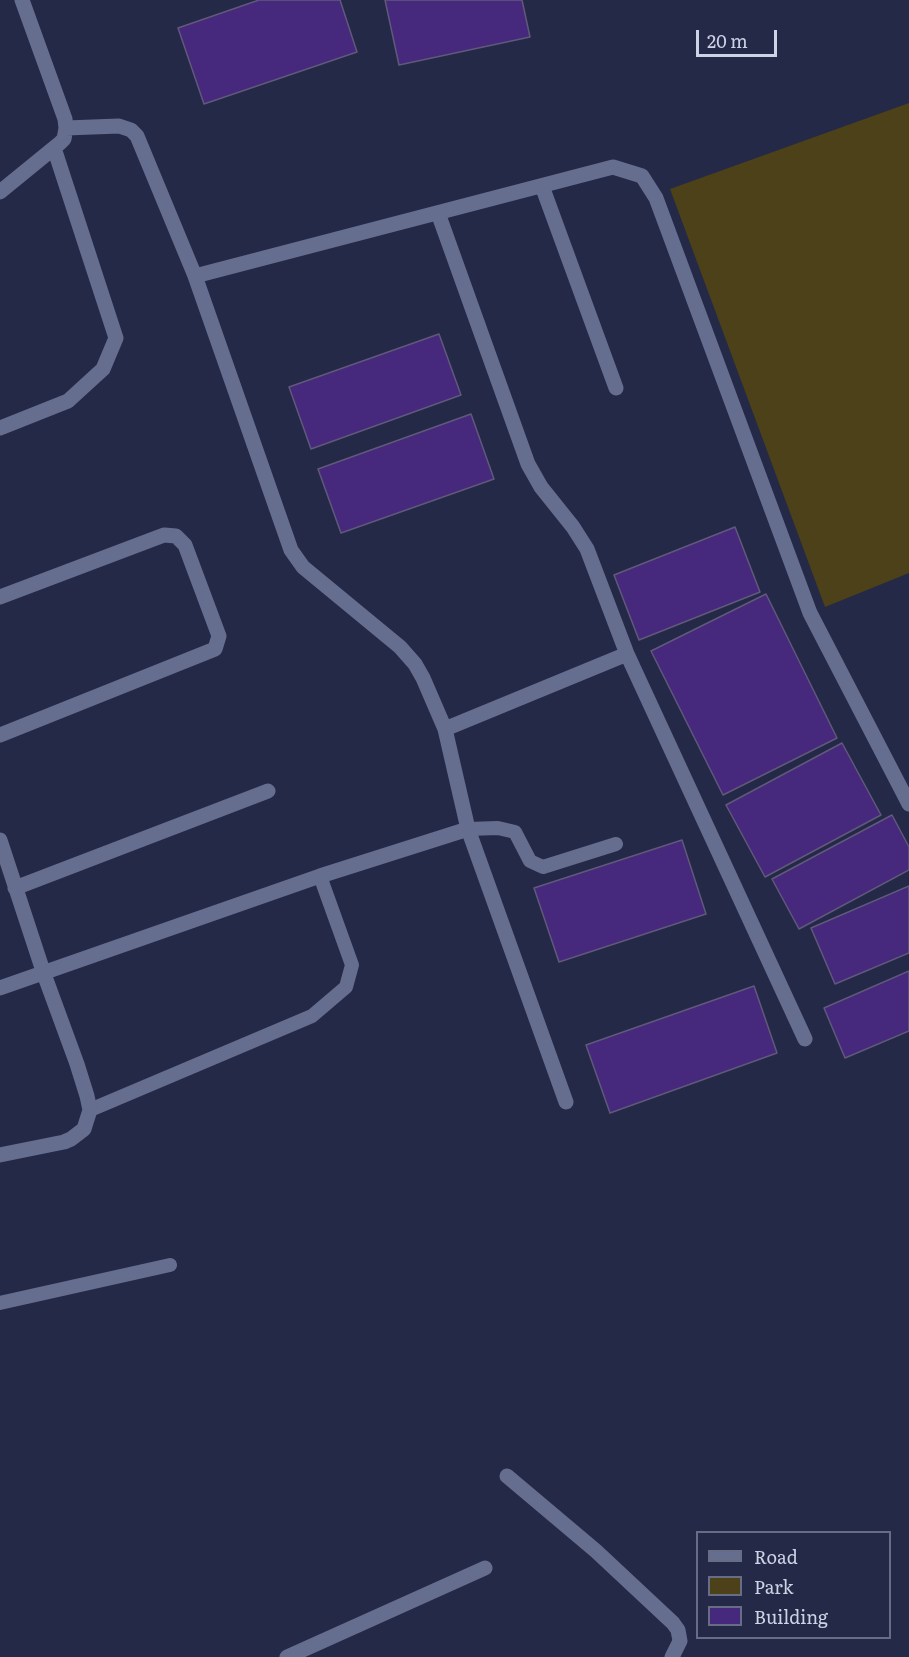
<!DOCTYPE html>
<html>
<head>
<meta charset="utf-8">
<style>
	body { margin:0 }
	#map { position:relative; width:909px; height:1657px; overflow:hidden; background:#242947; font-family:Literata,serif }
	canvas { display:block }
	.legend { position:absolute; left:696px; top:1531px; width:195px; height:108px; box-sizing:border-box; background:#242947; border:2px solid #686d86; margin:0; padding:8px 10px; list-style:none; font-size:18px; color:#cdd2e5 }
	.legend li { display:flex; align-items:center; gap:12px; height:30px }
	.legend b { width:30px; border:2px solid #686d86 }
	.scale { position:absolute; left:696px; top:30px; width:81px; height:27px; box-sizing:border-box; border:3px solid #cdd2e5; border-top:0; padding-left:8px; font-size:18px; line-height:21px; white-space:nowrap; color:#cdd2e5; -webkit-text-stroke:4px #242947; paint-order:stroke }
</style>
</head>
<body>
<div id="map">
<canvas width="909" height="1657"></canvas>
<ul class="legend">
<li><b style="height:8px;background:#666e90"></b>Road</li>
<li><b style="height:16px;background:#4c4118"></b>Park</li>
<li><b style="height:16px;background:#46287d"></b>Building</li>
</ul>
<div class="scale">20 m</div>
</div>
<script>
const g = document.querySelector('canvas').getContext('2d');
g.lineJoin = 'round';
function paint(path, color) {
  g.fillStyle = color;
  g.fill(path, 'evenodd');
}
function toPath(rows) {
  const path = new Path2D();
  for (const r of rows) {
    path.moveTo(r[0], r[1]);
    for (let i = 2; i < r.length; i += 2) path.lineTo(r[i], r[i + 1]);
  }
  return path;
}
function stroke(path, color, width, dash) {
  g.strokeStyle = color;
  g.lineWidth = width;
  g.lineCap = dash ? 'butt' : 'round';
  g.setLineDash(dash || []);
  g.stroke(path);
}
const green = toPath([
	[909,103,909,573,825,607,670,189]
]);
const building = toPath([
	[259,0,340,0,357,52,204,104,178,28,259,0],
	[385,0,522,0,530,37,399,65,385,0],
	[439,334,461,395,311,449,289,387,439,334],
	[471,414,494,479,341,533,318,469,471,414],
	[735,527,760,592,639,640,614,575,735,527],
	[766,594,837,738,723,795,651,651,766,594],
	[842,743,881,815,765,877,726,805,842,743],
	[892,815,909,847,909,870,799,929,772,879,892,815],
	[682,840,706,914,559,962,534,888,682,840],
	[909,886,909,953,835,984,811,928,909,886],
	[909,971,909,1031,845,1058,824,1008,909,971],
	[754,986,777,1053,610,1113,586,1045,754,986]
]);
const lane = toPath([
	[468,829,498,828,515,832,530,861,543,867,616,844],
	[90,1110,312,1016,346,987,352,965,320,876],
	[0,1303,170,1265]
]);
const street = toPath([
	[66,128,119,126,131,130,137,136,195,276,291,550,303,567,400,647,415,664,423,678,445,729,468,829,566,1102],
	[542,186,616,388],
	[0,192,60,143,64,139,66,128,65,119,22,0],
	[438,213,528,464,541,487,573,527,587,549,627,654,805,1039],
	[195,276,613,167,642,176,656,198,810,613,909,804],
	[0,428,68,401,103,369,116,338,54,148],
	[0,597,164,535,176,536,185,545,219,636,215,649,0,735],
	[445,729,627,654],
	[0,840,44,974,77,1064,87,1096,90,1110,84,1129,71,1139,64,1142,0,1155],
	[15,888,268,791],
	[0,988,320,876,468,829],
	[507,1476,596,1551,673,1623,678,1630,680,1641,672,1657],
	[287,1657,485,1568]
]);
paint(green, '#4c4118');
paint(building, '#46287d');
stroke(building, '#60597a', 1.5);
stroke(lane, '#666e90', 14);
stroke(street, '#666e90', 15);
</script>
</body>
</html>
